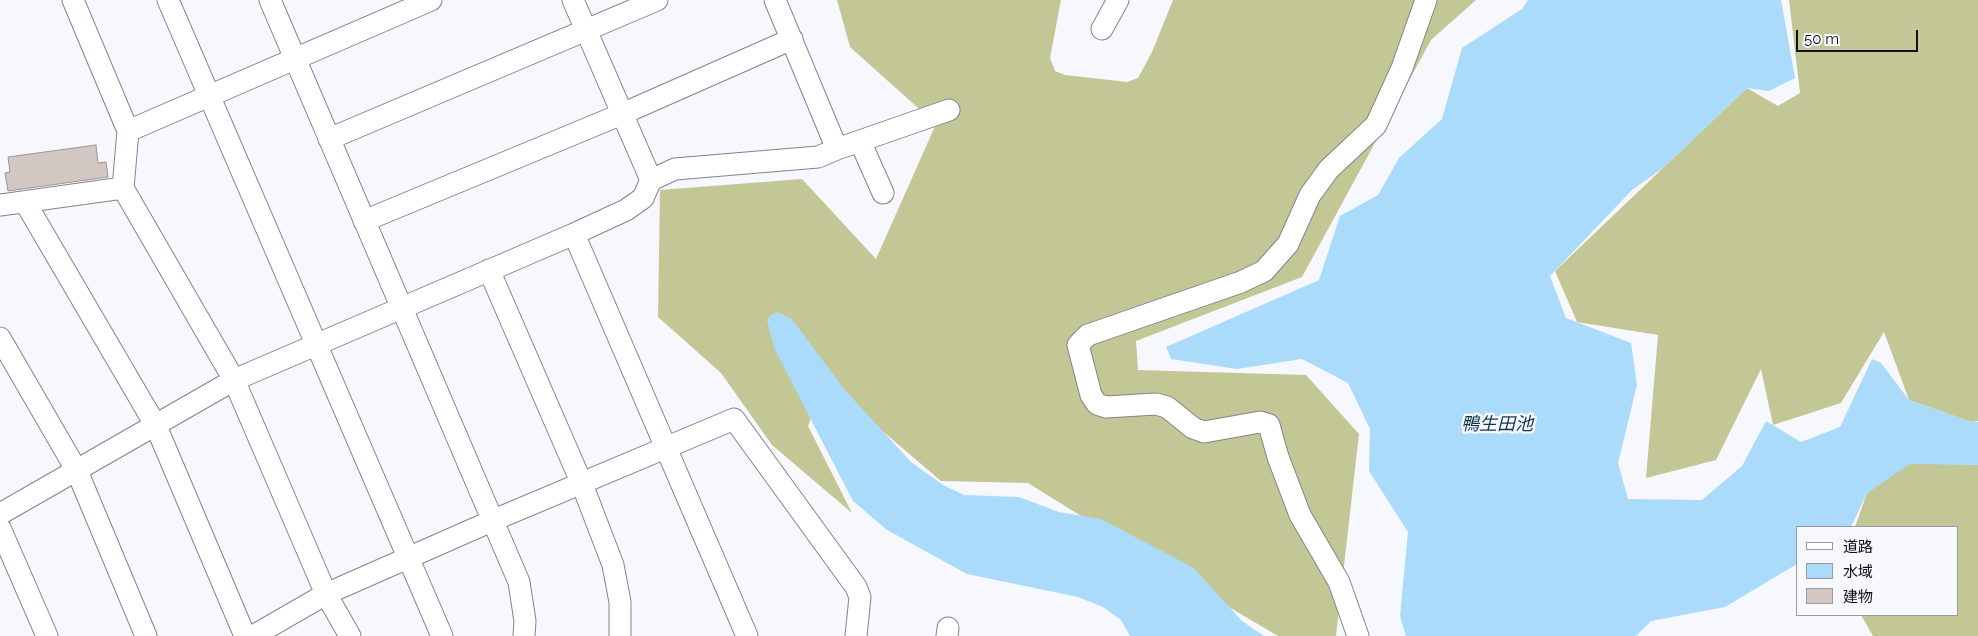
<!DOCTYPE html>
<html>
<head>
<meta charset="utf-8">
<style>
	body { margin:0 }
	#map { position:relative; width:1978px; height:636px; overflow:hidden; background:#f6f8fe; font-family:Raleway,"Noto Sans JP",sans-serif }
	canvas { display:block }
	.legend { position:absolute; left:1796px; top:526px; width:162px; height:90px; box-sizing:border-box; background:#f6f8fe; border:1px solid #9a9ba0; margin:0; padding:6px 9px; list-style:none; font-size:15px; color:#0f1014 }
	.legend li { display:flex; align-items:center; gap:10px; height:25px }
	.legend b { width:25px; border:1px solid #9a9ba0 }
	.scale { position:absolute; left:1796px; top:30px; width:122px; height:22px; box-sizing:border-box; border:2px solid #0f1014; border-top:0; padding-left:6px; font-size:15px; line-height:18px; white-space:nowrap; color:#0f1014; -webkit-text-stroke:4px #f6f8fe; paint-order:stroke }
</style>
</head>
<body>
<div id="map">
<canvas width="1978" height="636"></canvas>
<ul class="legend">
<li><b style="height:6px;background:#fff"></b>道路</li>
<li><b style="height:14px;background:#aadbfa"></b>水域</li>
<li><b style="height:14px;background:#d2c7c2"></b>建物</li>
</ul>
<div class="scale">50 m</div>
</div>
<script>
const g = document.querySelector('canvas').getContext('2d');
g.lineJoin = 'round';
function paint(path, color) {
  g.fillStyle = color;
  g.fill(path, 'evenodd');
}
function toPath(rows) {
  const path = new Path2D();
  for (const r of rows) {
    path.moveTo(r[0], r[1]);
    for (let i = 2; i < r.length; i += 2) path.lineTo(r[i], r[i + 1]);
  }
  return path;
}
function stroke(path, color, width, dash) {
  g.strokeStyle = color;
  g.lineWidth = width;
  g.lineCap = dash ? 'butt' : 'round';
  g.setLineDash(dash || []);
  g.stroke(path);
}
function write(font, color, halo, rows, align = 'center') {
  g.font = font + ' Raleway,"Noto Sans JP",sans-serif';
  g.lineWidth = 5;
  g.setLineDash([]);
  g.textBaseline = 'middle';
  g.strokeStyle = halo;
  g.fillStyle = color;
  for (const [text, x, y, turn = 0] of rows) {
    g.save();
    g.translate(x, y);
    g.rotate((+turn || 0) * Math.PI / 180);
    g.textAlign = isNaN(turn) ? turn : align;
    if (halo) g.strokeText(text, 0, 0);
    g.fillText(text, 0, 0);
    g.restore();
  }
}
const forest = toPath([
	[837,0,1061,0,1050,58,1055,71,1065,75,1127,82,1138,78,1152,52,1173,0,1476,0,1431,40,1302,277,1136,341,1138,370,1306,375,1359,434,1336,636,1278,636,1200,590,1028,483,941,481,825,382,808,426,852,513,772,445,721,373,658,317,660,190,802,179,876,259,936,124,850,47],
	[1789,0,1978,0,1978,421,1971,422,1909,400,1884,332,1841,403,1773,425,1761,369,1716,460,1646,478,1658,335,1577,322,1555,271,1747,88,1778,106,1800,93],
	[1910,462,1978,465,1978,636,1873,636,1861,615,1957,615,1957,527,1855,527,1867,493]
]);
const water = toPath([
	[1528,0,1781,0,1795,78,1769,91,1747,88,1663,168,1632,190,1550,276,1566,318,1631,343,1637,385,1618,463,1628,499,1702,500,1742,466,1766,421,1801,442,1840,427,1872,359,1881,363,1909,400,1971,422,1978,422,1978,465,1910,464,1867,493,1851,527,1797,527,1797,564,1725,607,1651,621,1636,636,1406,636,1400,616,1408,532,1369,471,1370,429,1348,383,1302,359,1237,369,1171,359,1166,347,1319,280,1340,216,1378,195,1399,158,1442,119,1462,48,1522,9],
	[777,312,791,318,845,390,911,462,943,485,964,495,1019,497,1059,512,1101,519,1194,568,1242,621,1264,636,1130,636,1121,620,1103,607,1078,597,967,574,887,530,853,501,774,348,767,320,771,315]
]);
const building = toPath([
	[96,145,98,163,106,162,108,177,8,191,5,173,10,172,8,157,96,145]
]);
const minor = toPath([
	[168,0,442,636],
	[270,0,519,582,525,621,524,636],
	[573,0,651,180],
	[1102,29,1118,0],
	[128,131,431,0],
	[329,139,657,0],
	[860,141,883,193],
	[837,149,949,110],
	[123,188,234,380,326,594,350,636],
	[25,202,156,426,245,636],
	[0,205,123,188,128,131,73,0],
	[364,221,622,114,792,39],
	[574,234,747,636],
	[489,270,582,484,613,565,620,602,620,636],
	[0,338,77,471,146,636],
	[0,514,234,380,574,234,626,210,643,198,651,180,675,169,818,157,837,149,775,0],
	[0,528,47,636],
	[253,636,326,594,494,520,734,419,856,587,860,597,856,636],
	[947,636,948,628],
	[1358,636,1339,582,1300,515,1278,457,1269,425,1260,422,1204,432,1193,428,1167,407,1156,404,1106,407,1097,404,1091,395,1078,345,1088,335,1241,282,1264,271,1288,244,1310,195,1329,169,1376,125,1402,68,1426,0]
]);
const waterNames = [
	["鴨生田池",1497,425]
];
paint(forest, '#c3c796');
paint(water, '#aadbfa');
paint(building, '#d2c7c2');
stroke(building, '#9f9591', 1);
stroke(minor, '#81848d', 23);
stroke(minor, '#fff', 21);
write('italic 18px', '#10384d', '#f6f8fe', waterNames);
</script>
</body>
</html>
